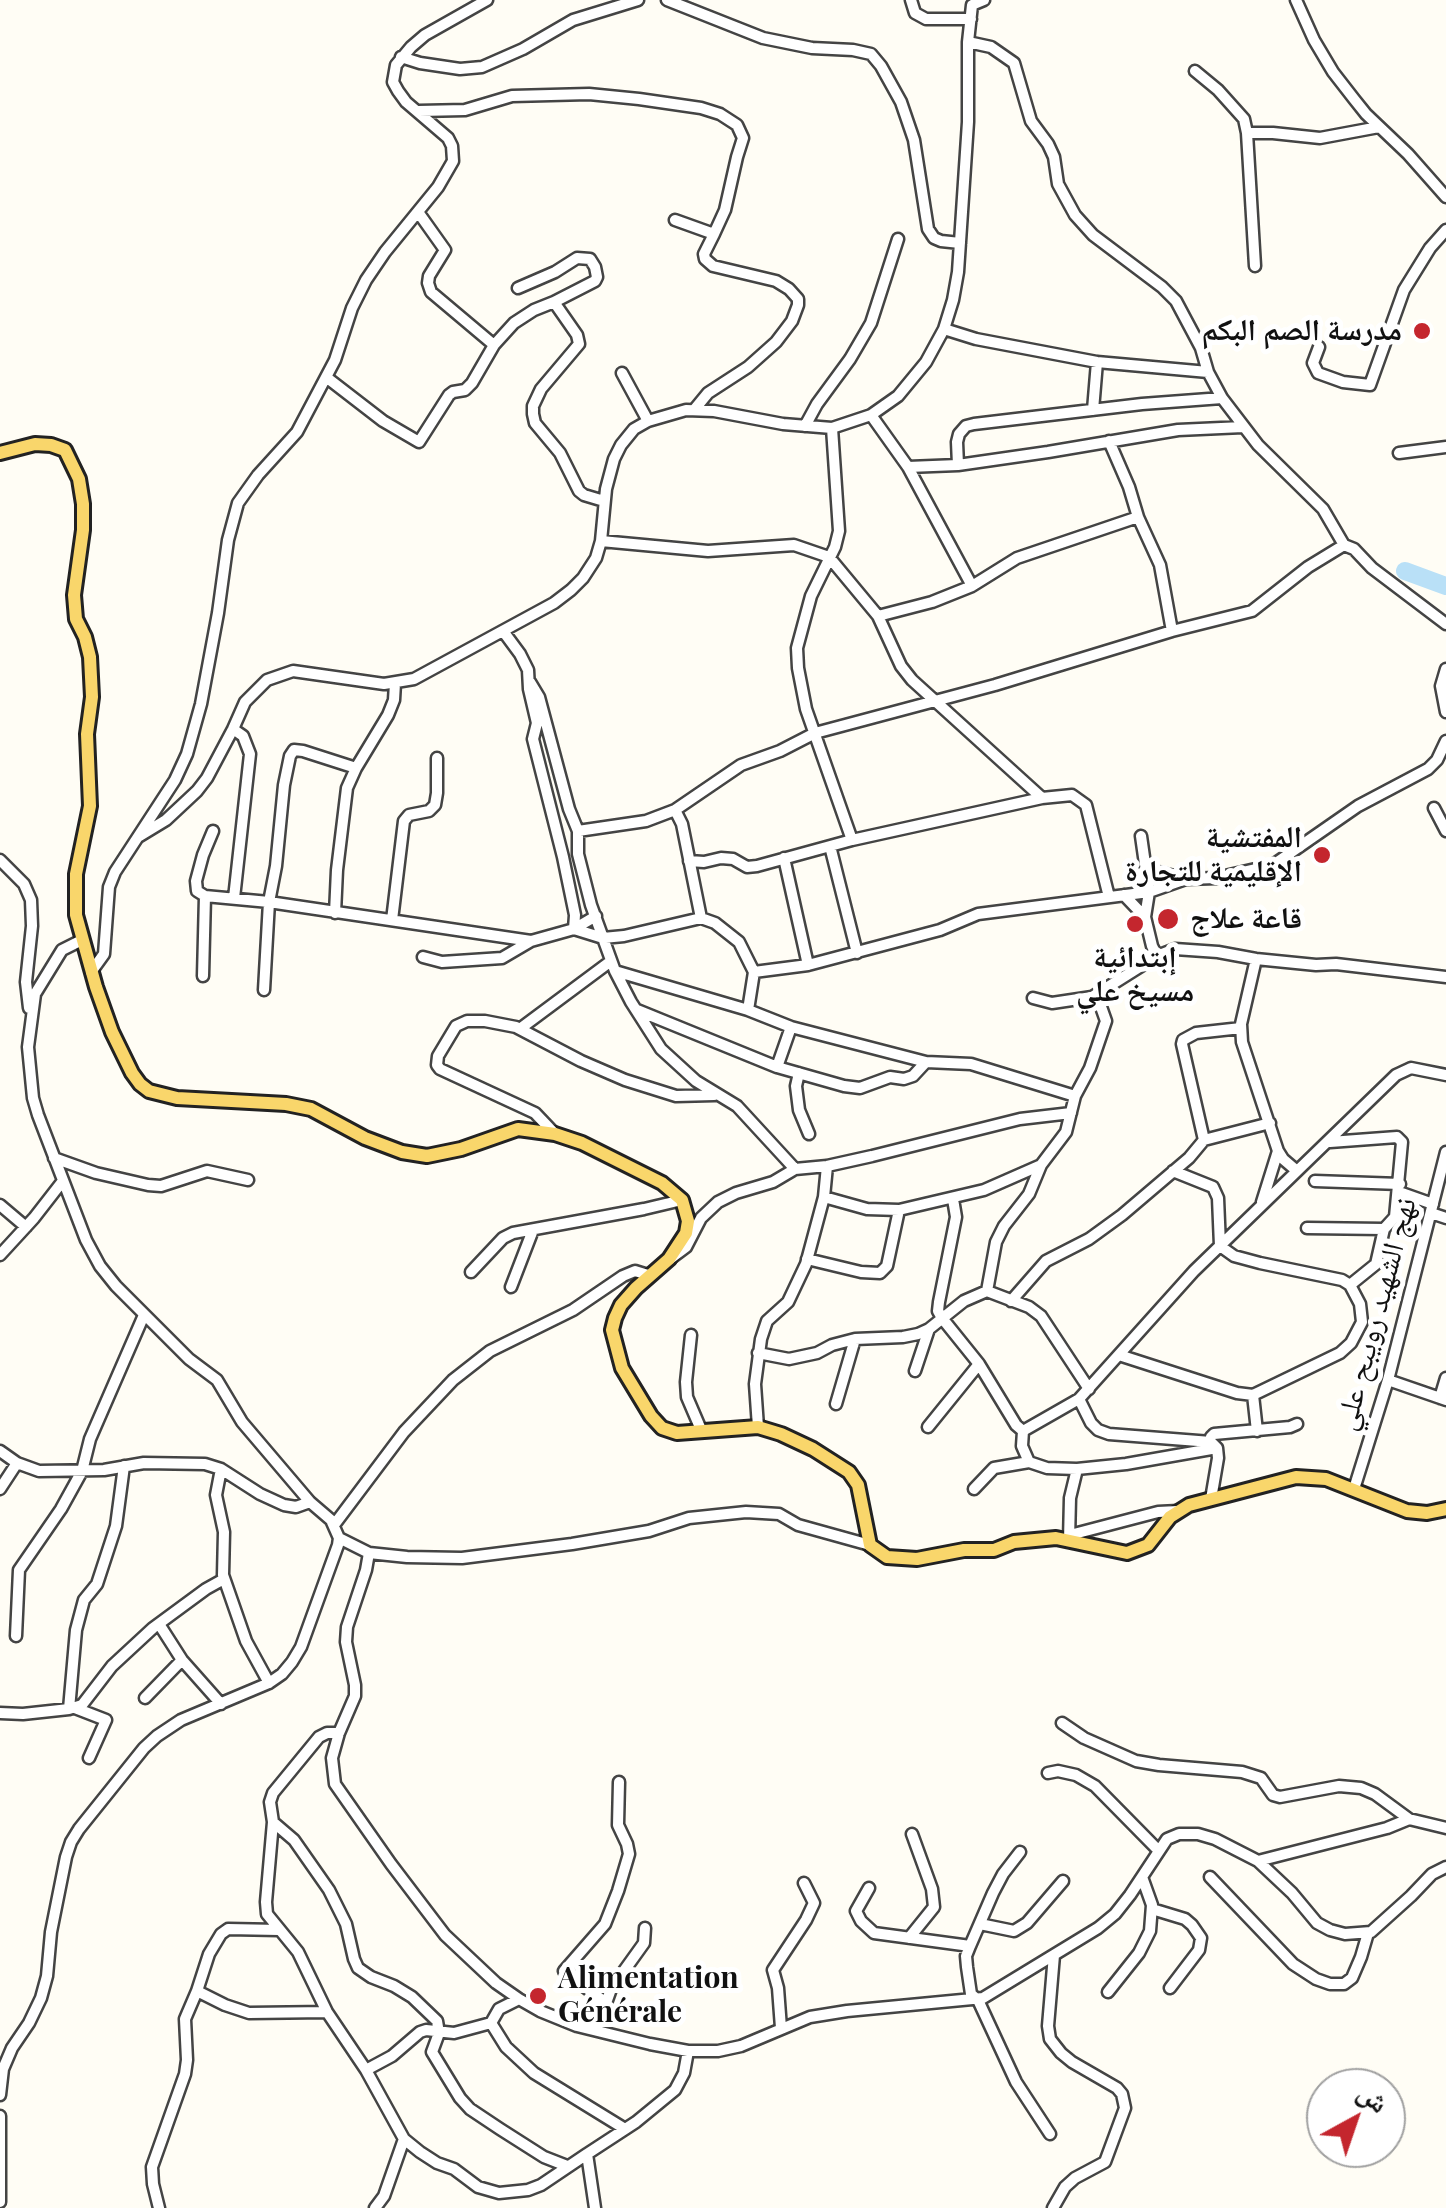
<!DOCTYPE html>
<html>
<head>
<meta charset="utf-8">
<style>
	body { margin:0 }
	#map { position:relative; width:1446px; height:2208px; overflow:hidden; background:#fffdf5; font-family:"Playfair Display","Noto Naskh Arabic",serif }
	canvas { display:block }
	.north { position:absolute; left:1306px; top:2068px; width:100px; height:100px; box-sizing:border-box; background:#fff; border:2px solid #a0a0a0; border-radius:50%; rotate:40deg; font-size:28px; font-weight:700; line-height:40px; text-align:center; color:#111 }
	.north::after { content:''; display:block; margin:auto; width:35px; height:45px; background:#c4262e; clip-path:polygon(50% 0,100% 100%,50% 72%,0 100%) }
</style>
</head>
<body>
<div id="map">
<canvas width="1446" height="2208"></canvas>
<div class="north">ش</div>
</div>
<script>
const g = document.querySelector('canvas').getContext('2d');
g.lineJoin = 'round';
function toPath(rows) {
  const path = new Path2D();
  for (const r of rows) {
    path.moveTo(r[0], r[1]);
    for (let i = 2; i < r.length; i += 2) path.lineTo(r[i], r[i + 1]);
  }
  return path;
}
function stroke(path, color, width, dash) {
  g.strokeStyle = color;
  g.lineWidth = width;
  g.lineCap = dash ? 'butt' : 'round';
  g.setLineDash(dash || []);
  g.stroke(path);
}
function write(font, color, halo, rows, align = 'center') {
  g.font = font + ' "Playfair Display","Noto Naskh Arabic",serif';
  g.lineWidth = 10;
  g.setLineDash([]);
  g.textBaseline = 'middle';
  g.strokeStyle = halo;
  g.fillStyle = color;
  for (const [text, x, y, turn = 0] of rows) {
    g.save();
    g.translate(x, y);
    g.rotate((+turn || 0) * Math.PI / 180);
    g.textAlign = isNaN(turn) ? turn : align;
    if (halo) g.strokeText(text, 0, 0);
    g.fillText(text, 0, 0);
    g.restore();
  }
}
const river = toPath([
	[1405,571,1446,586]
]);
const minor = toPath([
	[667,0,763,38,812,48,853,50,871,54,881,66,901,102,914,140,928,229,934,238,941,241,960,243],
	[911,0,915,13,926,19,971,19],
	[1296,0,1314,40,1333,72,1354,99,1366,114,1408,154,1446,197],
	[968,42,991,47,1014,63,1031,121,1048,144,1054,157,1058,184,1075,215,1093,235,1162,287,1176,301,1201,348,1208,372,1222,398,1258,445,1323,509,1344,545],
	[401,57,420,63,460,69,482,67,523,49,573,20,638,0],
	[1195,71,1218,90,1244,119,1247,133,1273,133,1320,138,1379,127],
	[419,111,465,110,512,96,589,94,639,99,701,108,720,114,737,125,743,138,737,157,725,210,714,234],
	[1247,133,1255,266],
	[418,212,445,250,429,276,428,283,431,292,494,345,514,323,534,310,554,302],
	[675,220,714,234,704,254,705,259,713,266,776,281,789,289,798,299,798,305,792,321,776,342,748,367,708,393,694,410],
	[518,288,555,272,577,258,590,259,595,267,597,277,595,281,554,302,577,335,579,344,541,389,533,406,533,414,535,423,560,453,579,491,584,495,604,501],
	[944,329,976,339,1097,362,1208,372],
	[1319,347,1313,363,1318,373,1343,382,1370,385,1404,290,1430,248,1446,230],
	[622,373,648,421],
	[326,377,383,421,419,442,449,395,453,392,465,390,472,383,494,345],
	[1093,410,1097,362],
	[871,415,908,467,972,586],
	[805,426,817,404,850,359,871,323,898,239],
	[832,428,839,531,835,547,811,596,797,648,798,668,806,709,852,840],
	[1399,453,1446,447],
	[958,465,957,442,959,434,966,426,974,424,1142,404,1222,398],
	[908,467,958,465,1048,452,1178,430,1243,427],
	[1138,517,1160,565,1172,631],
	[601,541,708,551,794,545,829,557,878,616,901,666,912,680,1042,798],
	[878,616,932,602,972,586,1017,558,1138,517,1129,487,1109,441],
	[503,631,520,654,528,670,529,689,537,723,533,739,563,857,575,915,574,929,603,938,624,936,701,918,715,923,739,942,754,972,808,965,940,930,978,914,1149,892,1141,836],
	[1446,669,1441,686,1446,712],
	[530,682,539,697,569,809,578,831,578,854,591,905,615,971,631,1002,661,1049,696,1081,737,1106,795,1169,773,1182,736,1193,718,1202,701,1218,686,1247,670,1259],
	[233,729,243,736,250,754,234,898],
	[1434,808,1446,831],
	[675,810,741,765,780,751,815,733,995,685,1172,631,1252,611,1308,567,1344,545,1354,549,1372,568,1446,624],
	[213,831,203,855,196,881,197,891,205,896,269,902,531,941,574,929,596,916],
	[578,831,646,821,675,810,682,824,701,918],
	[138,837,166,820,197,791,207,778,233,729,245,702,267,680,293,671,384,684,414,679,554,603,571,590,583,578,596,558,601,541,606,489,614,459,621,445,634,429,648,421,686,410,714,411,783,424,832,428,871,415,898,396,926,362,944,329,953,300,958,272,968,122,968,42,972,5,984,0],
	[830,846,857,953],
	[784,858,808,965],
	[0,860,24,884,31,900,32,926,26,982,29,1008],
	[689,861,704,862,721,858,733,859,747,867,757,866,852,840,1042,798,1072,795,1086,805,1109,897],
	[1146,869,1186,879,1216,878,1273,865,1358,806,1428,769,1437,760,1446,741],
	[1186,879,1149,892,1145,917,1152,946,1157,956,1175,949,1218,952,1256,959,1316,965,1336,964,1446,977],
	[1124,895,1145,917],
	[335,913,337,870,347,788,356,768,388,715,394,700,395,683],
	[392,920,404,821,409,815,429,811,435,805,437,793,437,758],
	[423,957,442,962,502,958,531,941],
	[1256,959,1241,1024,1242,1042,1278,1151,1283,1159,1297,1171],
	[615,971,748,1010,754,972],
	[91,972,104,954,109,887,115,872,175,780,187,754,201,704,218,613,228,540,238,503,258,475,297,432,335,360,352,308,366,280,385,252,438,187,453,161,452,146,448,138,406,102,398,91,393,82,396,65,411,47,425,35,487,0],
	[203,976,205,896],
	[264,990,269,902,276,866,284,785,290,756,294,750,303,751,356,768],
	[1033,998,1052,1003,1092,997,1157,956],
	[637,1010,777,1067,791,1027],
	[748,1010,791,1027,926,1062,971,1064,1075,1096],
	[521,1028,611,961],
	[777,1067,844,1086,860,1088,890,1077,904,1079,913,1076,926,1062],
	[799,1073,796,1086,799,1110,809,1134],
	[555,1134,535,1113,440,1069,437,1065,438,1056,456,1026,467,1021,485,1021,516,1027,581,1061,625,1080,676,1096,714,1095],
	[1204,1140,1182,1044,1183,1040,1196,1033,1241,1028],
	[1330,1142,1397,1137,1402,1142,1395,1217,1384,1229,1376,1264,1350,1285],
	[54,1158,96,1173,148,1185,161,1186,207,1171,248,1180],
	[795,1169,827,1166,872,1156,1020,1119,1071,1113],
	[1315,1181,1400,1184],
	[1399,1192,1433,1204],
	[824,1197,867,1209,899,1210,984,1190,1041,1165],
	[953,1199,956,1217,939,1302,938,1311,942,1318,979,1364,1016,1425,1023,1431,1079,1399],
	[1262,1202,1278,1151],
	[0,1205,26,1227],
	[1431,1213,1446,1218],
	[1307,1228,1384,1229],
	[0,1255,34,1218,62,1182],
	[807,1259,861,1272,880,1273,887,1266,899,1210],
	[471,1272,503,1238,513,1233,644,1209,682,1200],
	[511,1287,533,1230],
	[987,1291,1029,1307,1041,1316,1089,1389],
	[1011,1301,1046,1261,1089,1239,1122,1215,1189,1158,1204,1140,1270,1123],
	[691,1335,686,1382,687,1397,702,1432],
	[758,1353,789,1359,817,1353,832,1345,855,1339,903,1337,918,1334,929,1329,964,1301,987,1291,996,1242,1004,1226,1029,1194,1041,1165,1066,1132,1075,1096,1090,1068,1106,1021,1100,1004,1092,997],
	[1119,1355,1237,1393,1253,1395,1340,1353,1351,1343,1362,1322,1360,1304,1350,1285,1342,1280,1260,1263,1234,1256,1220,1246,1218,1198,1213,1187,1173,1171],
	[915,1371,929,1329],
	[1388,1380,1446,1400],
	[1253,1395,1257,1431],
	[1440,1398,1446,1378],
	[836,1404,855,1339],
	[758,1427,755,1384,761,1339,767,1321,788,1302,806,1264,824,1197,827,1166],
	[928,1427,979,1364],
	[1023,1431,1022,1446,1029,1462,1047,1468,1077,1469,1126,1464,1217,1448],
	[1211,1442,1211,1437,1214,1434,1290,1427,1297,1424],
	[0,1451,17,1463,39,1471,104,1470,144,1463,205,1464,221,1469,260,1494,284,1505,296,1507,310,1502],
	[221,1469,216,1495,224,1532,223,1575,246,1641,269,1683],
	[0,1489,17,1463],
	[974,1489,994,1468,1029,1462],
	[1354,1489,1388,1380,1446,1152],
	[1211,1499,1218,1458,1217,1448,1211,1442,1109,1434,1098,1430,1091,1423,1079,1399,1194,1271,1396,1075,1411,1068,1446,1075],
	[334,1525,404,1432,453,1380,490,1351,573,1310,623,1276,635,1271,648,1275],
	[1070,1535,1158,1512,1178,1511],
	[339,1538,369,1553,366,1570,347,1627,346,1642,355,1685,355,1696,339,1733,332,1758,335,1784,391,1864,445,1935,496,1983,519,1999,540,2011,577,2026,650,2044,688,2051,718,2051,741,2046,810,2017,847,2011,983,1998,1098,1928,1115,1914,1130,1895,1167,1839,1179,1834,1198,1834,1215,1839,1258,1861,1292,1893,1317,1923,1330,1930,1345,1934,1371,1932,1411,1896,1432,1874,1446,1867],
	[1069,1540,1070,1498,1077,1469],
	[369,1553,407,1557,462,1558,572,1544,649,1531,689,1518,746,1512,779,1514,798,1525,870,1545],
	[159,1624,182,1660,221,1704],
	[16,1636,19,1570,61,1509,82,1471,90,1439,144,1315],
	[145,1698,182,1660],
	[75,1708,106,1720,89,1758],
	[69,1709,76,1630,84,1600,97,1584,116,1526,124,1466],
	[0,1713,23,1714,69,1709,82,1705,112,1666,153,1628,206,1589,224,1579],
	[1062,1723,1084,1738,1136,1761,1159,1765,1242,1772,1261,1778,1273,1795,1280,1797,1339,1786,1361,1788,1375,1794,1409,1819],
	[339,1733,327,1733,319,1737,273,1793,270,1802,273,1822,266,1902,267,1914,298,1952,327,2012,366,2070,404,2139,420,2152,437,2163,454,2169,478,2187,499,2193,528,2190,541,2185,587,2154],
	[1048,1773,1058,1771,1076,1775,1095,1786,1159,1851],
	[273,1822,294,1840,329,1890,346,1924,354,1959,358,1968,371,1977,394,1986,412,1997,437,2021,439,2033,432,2052,460,2098,470,2109,500,2129,544,2157,567,2166],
	[1258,1861,1387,1828,1409,1819,1446,1828],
	[1210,1877,1293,1964,1316,1979,1330,1984,1344,1984,1352,1978,1361,1957,1368,1933],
	[869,1888,856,1911,861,1921,874,1933,970,1946,966,1956,967,1967,971,1994,978,2000,1016,2082,1050,2134],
	[1152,1909,1185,1919,1192,1925,1201,1938,1199,1950,1170,1988],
	[980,1924,1014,1931,1027,1923,1063,1881],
	[909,1938,934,1907,932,1889,912,1834],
	[970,1946,993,1893,1003,1874,1020,1852],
	[197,1991,209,1954,221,1934,228,1929,279,1930],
	[1108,1992,1139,1953,1150,1931,1152,1905,1142,1877],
	[519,1999,499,2009,491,2023,506,2047,534,2073,625,2129],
	[606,2003,611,1989,644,1943,645,1928],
	[781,2028,778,1988,773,1970,806,1920,814,1903,804,1883],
	[596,2030,606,2003,564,1971,605,1924,618,1891,629,1854,627,1844,618,1825,619,1782],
	[366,2070,392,2056,420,2032,426,2030,454,2033,491,2023],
	[0,2095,3,2069,12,2048,29,2023,41,1998,47,1976,51,1932,66,1857,71,1842,79,1829,144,1748,157,1736,181,1720,269,1683,282,1674,292,1662,301,1647,338,1545,339,1538,331,1520,310,1502,242,1422,217,1380,189,1359,116,1286,100,1266,86,1240,38,1115,33,1098,28,1047,35,994,62,950,82,940],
	[0,2116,0,2202],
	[159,2208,153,2184,152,2167,185,2074,187,2060,185,2019,197,1991,225,2005,249,2013,327,2012],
	[375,2208,384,2196,404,2139],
	[595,2208,587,2154,636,2122,675,2090,684,2073,688,2051],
	[1053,2208,1065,2187,1075,2178,1105,2162,1125,2108,1122,2094,1117,2088,1072,2062,1061,2053,1050,2039,1048,2026,1054,1955]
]);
const major = toPath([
	[0,453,35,444,51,445,65,450,79,479,83,504,83,530,74,595,76,619,85,637,90,657,92,697,87,734,90,806,76,874,76,915,96,987,112,1032,132,1073,140,1084,149,1091,177,1098,286,1104,311,1109,365,1138,402,1152,427,1156,461,1149,518,1129,555,1134,582,1143,662,1183,682,1200,688,1221,686,1233,669,1259,636,1288,621,1305,615,1318,612,1330,622,1368,651,1416,662,1428,677,1433,758,1427,781,1434,813,1449,849,1472,858,1485,870,1545,887,1557,917,1559,964,1550,994,1550,1014,1542,1056,1538,1127,1553,1148,1545,1170,1517,1189,1505,1296,1477,1326,1479,1407,1511,1427,1513,1446,1509]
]);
const markers = [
	[1422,331,10,"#c4262e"],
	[1322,855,10,"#c4262e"],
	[1168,919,12,"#c4262e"],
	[1135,924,10,"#c4262e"],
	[538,1996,10,"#c4262e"]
];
const poiNames = [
	["مدرسة الصم البكم",1402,331],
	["المفتشية",1302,838],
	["الإقليمية للتجارة",1302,872],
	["قاعة علاج",1190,919,"left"],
	["إبتدائية",1135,958,"center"],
	["مسيخ علي",1135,992,"center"],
	["Alimentation",558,1979,"left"],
	["Générale",558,2013,"left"]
];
const streetNames = [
	["نهج الشهيد رويبح علي",1376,1314,-75]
];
stroke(river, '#b9e0f7', 18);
stroke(minor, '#444', 15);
stroke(major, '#222', 18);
stroke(minor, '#fff', 10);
stroke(major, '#f9d66b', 12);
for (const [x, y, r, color] of markers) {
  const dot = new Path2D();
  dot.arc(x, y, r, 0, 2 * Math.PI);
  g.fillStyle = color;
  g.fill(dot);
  stroke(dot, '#fff', 4);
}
write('bold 30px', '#111', '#fff', poiNames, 'right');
write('30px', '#111', '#fff', streetNames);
</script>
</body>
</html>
